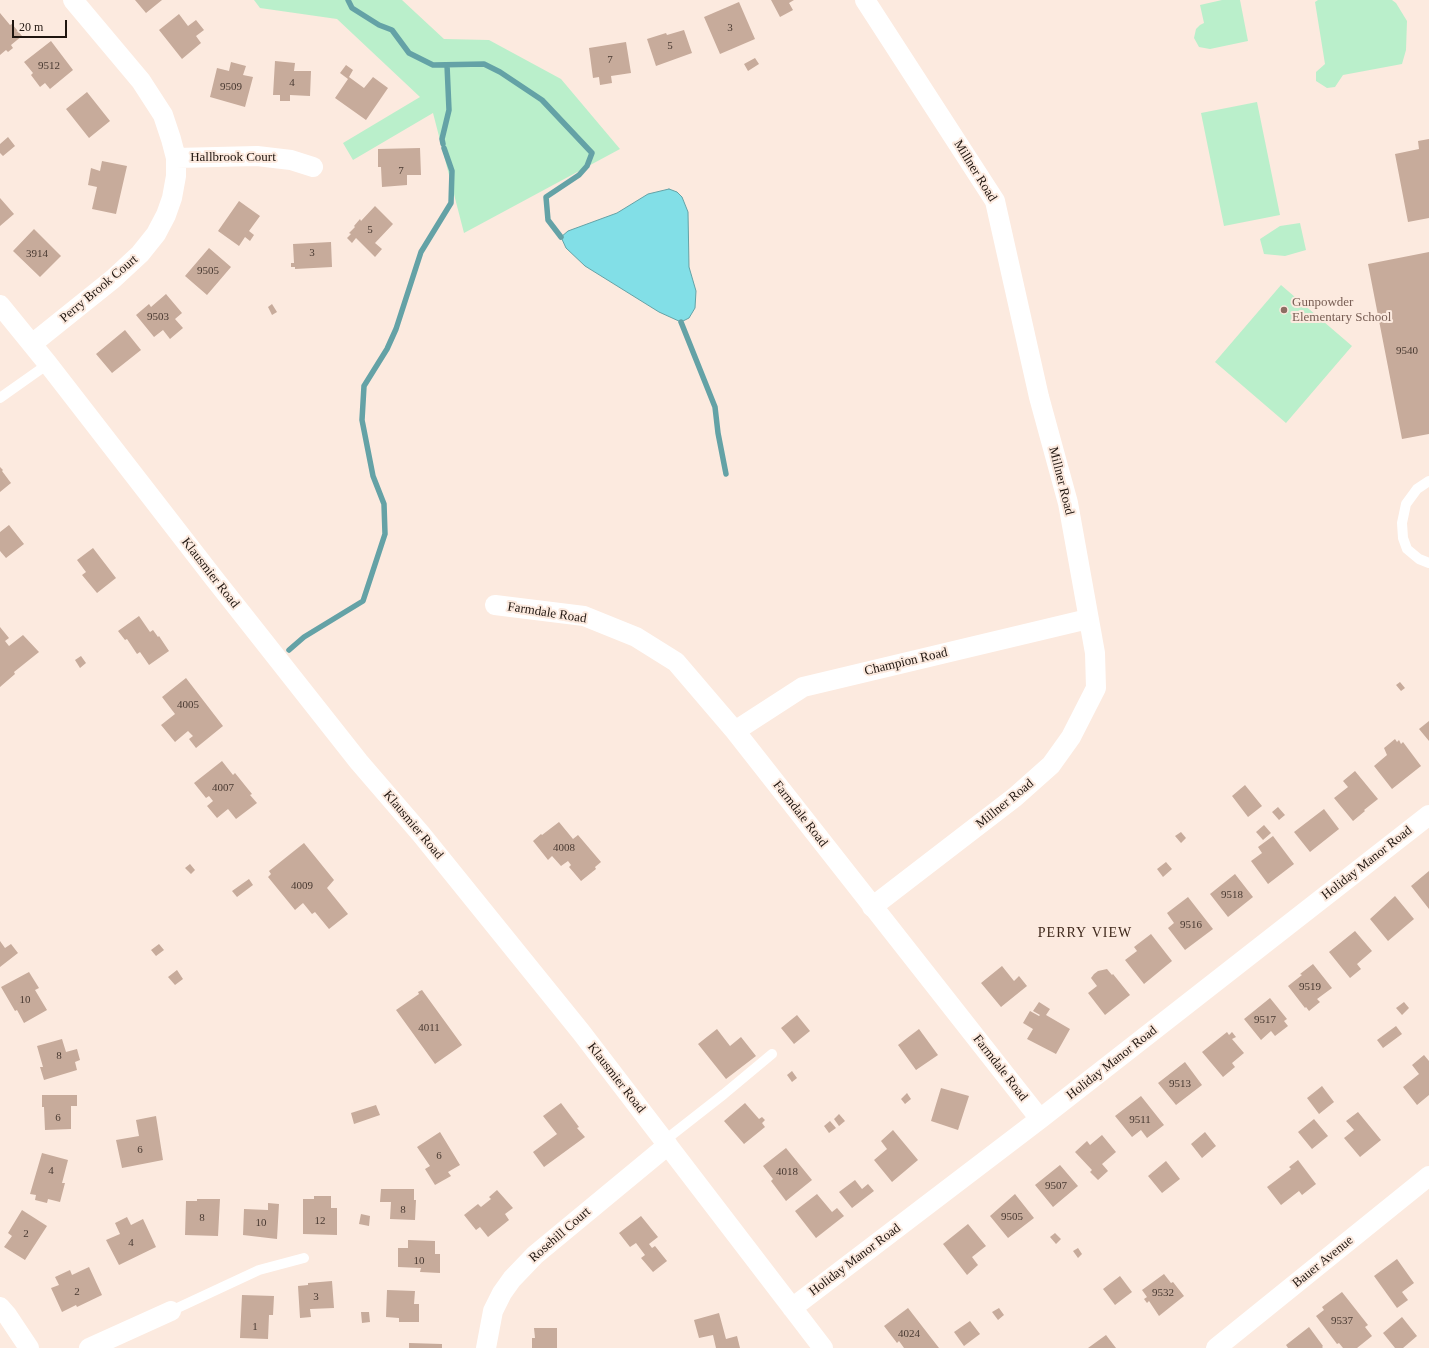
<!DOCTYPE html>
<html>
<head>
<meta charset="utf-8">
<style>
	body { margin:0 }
	#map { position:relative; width:1429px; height:1348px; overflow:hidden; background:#fceadf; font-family:Georgia,serif }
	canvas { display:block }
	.scale { position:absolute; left:12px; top:20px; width:55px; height:18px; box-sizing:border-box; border:2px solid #1f150f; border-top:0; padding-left:5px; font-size:12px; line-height:14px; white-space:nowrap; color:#1f150f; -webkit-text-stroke:3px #fceadf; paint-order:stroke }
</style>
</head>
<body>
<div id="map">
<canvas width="1429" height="1348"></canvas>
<div class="scale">20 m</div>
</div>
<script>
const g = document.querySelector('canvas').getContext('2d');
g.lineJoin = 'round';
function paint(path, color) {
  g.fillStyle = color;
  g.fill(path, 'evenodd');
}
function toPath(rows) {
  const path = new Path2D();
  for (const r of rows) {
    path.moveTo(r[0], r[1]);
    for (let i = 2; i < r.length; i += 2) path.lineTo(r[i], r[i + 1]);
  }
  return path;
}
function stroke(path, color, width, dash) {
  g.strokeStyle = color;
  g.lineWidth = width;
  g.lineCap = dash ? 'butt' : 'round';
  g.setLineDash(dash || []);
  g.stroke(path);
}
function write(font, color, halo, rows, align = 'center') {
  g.font = font + ' Georgia,serif';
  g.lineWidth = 4;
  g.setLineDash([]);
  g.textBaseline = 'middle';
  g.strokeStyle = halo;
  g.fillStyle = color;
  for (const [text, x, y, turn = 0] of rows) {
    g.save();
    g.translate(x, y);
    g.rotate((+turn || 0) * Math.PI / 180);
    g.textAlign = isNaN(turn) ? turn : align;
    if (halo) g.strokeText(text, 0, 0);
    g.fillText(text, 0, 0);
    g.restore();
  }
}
const green = toPath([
	[254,0,402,0,444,39,489,40,561,79,620,149,464,233,433,113,353,160,343,143,420,97,337,19,260,8],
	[1222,0,1240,0,1248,41,1210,49,1199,47,1194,38,1196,29,1200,25,1204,23,1200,5],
	[1318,0,1392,0,1396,3,1407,21,1406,50,1402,64,1343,75,1335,87,1327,88,1316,81,1316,72,1325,64,1315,2],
	[1257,102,1280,215,1224,226,1201,113],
	[1300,223,1306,250,1285,256,1264,254,1260,239,1280,226],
	[1281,285,1352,346,1286,423,1215,362]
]);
const water = toPath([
	[669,189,677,192,682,197,688,212,689,267,696,291,695,308,689,318,681,322,659,312,585,266,566,248,561,237,568,231,617,213,648,194,669,189]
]);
const stream = toPath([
	[348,0,352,8,379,25,392,30,409,53,433,65,484,64,500,72,542,100,592,153,587,166,579,175,546,197,548,220,561,237],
	[443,144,442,139,449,110,447,65],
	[681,322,715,407,718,433,726,474],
	[289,650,304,637,363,601,385,534,384,504,373,476,362,420,364,386,387,349,396,329,421,252,451,203,452,171,444,148]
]);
const building = toPath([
	[135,0,162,0,146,13],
	[771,0,794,0,789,3,793,10,780,17],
	[739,2,755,39,720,54,704,17],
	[0,13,10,25,12,24,22,36,11,45,13,48,8,52,6,50,0,55],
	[179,14,188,26,196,20,204,30,196,36,201,43,182,59,159,30],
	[684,30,692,53,656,66,647,39,666,33,667,35],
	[51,41,73,70,50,89,45,83,40,87,31,75,33,73,24,62],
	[626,42,631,73,611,76,612,83,600,85,599,77,593,78,589,48],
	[755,58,759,64,748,71,744,64],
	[275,61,295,63,294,71,311,71,310,96,290,95,290,101,280,101,280,95,273,95],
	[231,62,246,66,243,75,253,77,245,107,210,97,217,68,229,71],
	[346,65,353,70,349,77,364,88,373,77,388,88,366,120,335,98,348,79,340,73],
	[87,92,110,121,89,138,66,109],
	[8,137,15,146,3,156,0,153,0,144],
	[1429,139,1429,218,1408,222,1395,154,1419,149,1418,141],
	[420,148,421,175,407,175,407,185,382,187,381,167,378,167,378,149],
	[102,161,127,166,116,214,92,209,97,187,88,185,91,168,100,171],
	[0,198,14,214,0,226],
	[239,201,260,216,249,231,254,235,250,241,245,237,239,246,218,231],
	[375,206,393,224,375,243,382,249,375,257,356,238,352,243,347,238,351,234,349,233,355,227,354,226,360,219,361,221],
	[34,229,61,256,40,277,13,251],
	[331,242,332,267,295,269,295,267,291,267,291,263,294,263,293,244],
	[209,248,231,267,207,295,185,276],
	[1429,252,1429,434,1402,439,1368,264],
	[166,294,182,313,175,319,183,328,170,339,163,330,154,337,136,315,149,304,151,307],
	[272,304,277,312,272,315,268,307],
	[125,330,141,350,112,373,96,354],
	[0,467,3,470,2,471,11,483,0,492],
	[9,525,24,544,6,558,0,551,0,532],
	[93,548,116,578,97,593,82,575,86,572,77,560],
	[139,616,150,632,153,630,158,637,159,636,169,651,149,665,140,652,137,654,127,639,125,640,118,631],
	[0,627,9,638,5,641,9,646,23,635,39,652,14,672,15,674,0,687],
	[81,656,86,663,80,668,75,660],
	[186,678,223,726,196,748,189,739,193,736,188,731,175,742,161,725,175,714,162,697],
	[1400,682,1405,688,1401,691,1396,685],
	[1429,721,1429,741,1419,729],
	[1395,739,1397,742,1399,740,1401,744,1403,742,1421,766,1392,789,1374,766,1387,755,1384,748],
	[222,761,233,775,235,773,252,794,250,795,257,803,236,819,228,809,217,818,207,806,213,801,209,796,206,798,194,783],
	[1355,771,1378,799,1364,810,1365,811,1353,821,1334,798,1348,787,1343,781],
	[1245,785,1262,806,1248,817,1232,796],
	[1278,807,1285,815,1279,820,1272,812],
	[1324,809,1339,829,1310,852,1294,832],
	[559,822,573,839,578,835,601,862,595,867,596,869,581,881,569,867,571,865,568,861,561,866,552,856,548,860,533,841,541,834,542,835],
	[1264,825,1271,833,1263,840,1256,832],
	[1181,832,1186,838,1181,843,1175,836],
	[1273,836,1294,864,1268,884,1251,861,1262,853,1258,847],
	[304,843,334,880,327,888,348,914,329,929,315,912,312,914,303,903,295,910,268,877,271,874,269,871],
	[1166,862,1172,869,1163,877,1157,869],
	[190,864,195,870,191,874,185,868],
	[1429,871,1429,909,1411,886],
	[1235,874,1253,897,1228,917,1210,894],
	[249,879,253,885,237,897,232,891],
	[1395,896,1414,919,1388,941,1370,919],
	[1188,897,1213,929,1185,950,1168,928,1174,923,1167,913],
	[1355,931,1372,951,1357,964,1361,969,1350,978,1329,952],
	[1151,934,1172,961,1144,984,1125,960,1137,951,1134,947],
	[0,941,5,948,11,944,18,953,0,967],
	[159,944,164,950,156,956,151,950],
	[1313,964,1332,988,1317,999,1320,1002,1309,1011,1306,1007,1305,1008,1288,986,1302,975,1300,974],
	[1002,966,1014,981,1019,976,1027,986,1001,1007,981,983],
	[1107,969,1112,975,1113,974,1130,995,1105,1015,1088,993,1097,986,1091,978,1094,974,1098,971],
	[177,970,183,979,175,985,168,977],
	[29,972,39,988,35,990,47,1010,24,1023,17,1010,15,1011,1,987],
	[422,990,462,1045,435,1064,396,1010,419,994,418,992],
	[1270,998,1287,1019,1284,1021,1288,1026,1275,1036,1271,1031,1261,1040,1244,1019],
	[1039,1002,1050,1009,1046,1015,1070,1029,1056,1054,1027,1039,1033,1029,1023,1023,1030,1011,1039,1016,1040,1015,1033,1011],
	[1404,1002,1409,1008,1402,1015,1396,1008],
	[797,1015,810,1031,794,1044,781,1028],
	[1396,1026,1402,1034,1383,1048,1377,1040],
	[717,1029,730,1046,741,1037,756,1056,726,1079,698,1044],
	[919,1029,938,1055,916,1070,898,1045],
	[1227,1032,1229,1035,1232,1032,1236,1037,1232,1039,1244,1053,1232,1063,1235,1067,1223,1077,1202,1052],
	[62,1039,66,1052,77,1049,80,1060,75,1062,77,1070,44,1080,40,1067,43,1067,37,1046],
	[1424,1055,1429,1061,1429,1095,1417,1105,1403,1087,1419,1074,1412,1065],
	[1185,1062,1202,1085,1176,1105,1158,1083],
	[792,1071,797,1078,792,1082,787,1075],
	[1322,1086,1334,1102,1319,1114,1307,1098],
	[941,1088,969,1096,958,1130,931,1121],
	[907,1093,911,1099,905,1104,901,1099],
	[42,1095,77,1095,77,1106,71,1106,71,1129,45,1130,44,1107,42,1107],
	[1141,1096,1164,1125,1147,1138,1141,1130,1132,1137,1115,1116],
	[561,1103,579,1127,577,1128,585,1137,544,1167,533,1152,557,1134,543,1116],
	[745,1103,759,1119,762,1117,765,1120,762,1123,765,1127,744,1144,724,1121],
	[376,1105,380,1115,354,1124,351,1113],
	[1358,1112,1381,1140,1360,1157,1344,1138,1354,1130,1346,1121],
	[839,1114,845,1121,839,1126,834,1119],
	[156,1116,163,1160,122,1168,116,1140,139,1136,136,1120],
	[1314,1119,1328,1136,1312,1149,1298,1132],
	[830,1121,836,1128,829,1133,824,1126],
	[893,1130,918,1160,892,1182,874,1160,887,1149,881,1141],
	[440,1132,460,1165,448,1172,451,1176,435,1185,425,1169,430,1166,417,1147],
	[1205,1132,1216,1146,1202,1158,1191,1144],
	[1102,1135,1116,1152,1102,1164,1108,1171,1098,1180,1090,1172,1092,1170,1075,1152,1087,1141,1090,1145],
	[786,1148,812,1180,786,1201,771,1181,773,1179,763,1166],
	[42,1153,68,1160,62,1183,65,1183,60,1202,48,1199,47,1203,35,1200,36,1195,30,1194],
	[1298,1160,1316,1184,1302,1195,1299,1191,1281,1205,1267,1187,1291,1169,1289,1167],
	[1166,1161,1180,1179,1162,1193,1148,1176],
	[1060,1165,1078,1186,1053,1207,1035,1185],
	[855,1180,862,1189,868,1184,874,1191,852,1208,839,1192],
	[381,1189,414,1189,414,1200,416,1200,415,1220,390,1219,391,1202,380,1202],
	[497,1190,513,1208,505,1214,509,1220,488,1237,480,1227,476,1230,464,1215,478,1204,481,1207,491,1199,489,1197],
	[817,1194,832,1212,837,1208,844,1216,816,1238,795,1211],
	[1015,1194,1034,1218,1008,1238,990,1216],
	[314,1196,331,1196,331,1208,337,1208,337,1235,303,1234,303,1199,314,1199],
	[197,1199,220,1199,218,1236,185,1235,186,1201,197,1201],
	[268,1203,279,1204,277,1239,243,1235,244,1209,268,1210],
	[22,1210,47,1226,25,1260,4,1247,12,1236,8,1233],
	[361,1214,370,1216,369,1226,359,1224],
	[641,1216,658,1237,649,1244,652,1248,655,1246,667,1261,653,1272,641,1258,645,1255,636,1243,630,1247,619,1233],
	[127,1217,131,1225,143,1219,156,1247,119,1265,106,1240,120,1234,115,1223],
	[968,1224,986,1246,972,1257,978,1265,967,1275,943,1244],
	[1055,1233,1061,1239,1056,1244,1050,1237],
	[408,1240,435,1241,435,1254,440,1254,440,1273,420,1272,421,1268,398,1267,398,1248,408,1248],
	[1078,1248,1082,1254,1078,1258,1073,1251],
	[1397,1259,1414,1283,1402,1292,1408,1300,1397,1308,1374,1276],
	[89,1267,102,1295,77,1307,76,1305,62,1312,51,1288,59,1285,55,1277,70,1270,72,1275],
	[1164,1274,1171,1283,1173,1282,1184,1296,1159,1316,1149,1301,1147,1303,1144,1299,1147,1297,1142,1290],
	[1120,1276,1132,1292,1115,1305,1103,1289],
	[332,1281,334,1308,310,1309,311,1317,300,1318,298,1286,308,1285,308,1283],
	[387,1290,415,1291,414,1304,419,1304,419,1322,399,1322,399,1318,386,1317],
	[1342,1292,1368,1325,1365,1327,1372,1336,1357,1348,1343,1348,1339,1343,1337,1344,1316,1316,1324,1310,1322,1307],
	[242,1295,274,1296,273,1315,269,1315,268,1339,240,1338],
	[908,1308,939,1348,904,1348,899,1341,897,1343,884,1326],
	[999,1308,1004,1315,998,1320,992,1312],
	[361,1312,369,1312,370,1322,362,1323],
	[719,1313,726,1339,737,1336,740,1348,716,1348,713,1335,699,1338,694,1320],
	[1402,1317,1417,1336,1403,1348,1395,1348,1383,1333],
	[970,1321,980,1334,964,1346,954,1332],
	[1309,1327,1323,1346,1322,1347,1323,1348,1288,1348,1286,1345],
	[534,1328,557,1328,557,1348,532,1348,532,1338,535,1338],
	[1106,1335,1116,1348,1088,1348],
	[409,1343,442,1344,442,1348,409,1348]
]);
const service = toPath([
	[0,398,48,364],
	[1429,481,1417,489,1406,504,1402,523,1403,538,1407,549,1419,559,1429,563],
	[664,1141,724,1094,772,1054],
	[171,1311,259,1270,304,1258]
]);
const minor = toPath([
	[865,0,995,201,1039,397,1068,503,1095,653,1096,688,1071,737,1051,765,1015,797,872,907],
	[176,158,257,156,291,160,313,167],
	[0,305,48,364,213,577,359,762,421,834,581,1032,823,1348],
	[32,344,113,279,140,254,156,234,166,215,172,198,176,176,176,158,171,139,163,115,141,81,73,0],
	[495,605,584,616,636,637,676,662,735,731,1040,1119],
	[735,731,803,687,1088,619],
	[0,1307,7,1315,29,1348],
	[792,1308,1040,1119,1429,815],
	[89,1348,171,1311],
	[486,1348,493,1311,502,1293,512,1279,535,1255,668,1145],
	[1216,1348,1429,1176]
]);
const markers = [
	[1284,310,4,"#8d6e63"]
];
const numberNames = [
	["3",730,28],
	["5",670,46],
	["7",610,60],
	["9512",49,66],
	["4",292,83],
	["9509",231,87],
	["7",401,171],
	["5",370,230],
	["3",312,253],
	["3914",37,254],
	["9505",208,271],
	["9503",158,317],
	["9540",1407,351],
	["4005",188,705],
	["4007",223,788],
	["4008",564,848],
	["4009",302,886],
	["9518",1232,895],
	["9516",1191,925],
	["9519",1310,987],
	["10",25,1000],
	["9517",1265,1020],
	["4011",429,1028],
	["8",59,1056],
	["9513",1180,1084],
	["6",58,1118],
	["9511",1140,1120],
	["6",140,1150],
	["6",439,1156],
	["4",51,1171],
	["4018",787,1172],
	["9507",1056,1186],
	["8",403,1210],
	["9505",1012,1217],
	["8",202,1218],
	["12",320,1221],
	["10",261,1223],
	["2",26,1234],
	["4",131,1243],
	["10",419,1261],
	["2",77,1292],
	["9532",1163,1293],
	["3",316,1297],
	["9537",1342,1321],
	["1",255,1327],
	["4024",909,1334]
];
const streetNames = [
	["Hallbrook Court",233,158],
	["Millner Road",975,171,58],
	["Perry Brook Court",99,289,-40],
	["Millner Road",1061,481,76],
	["Klausmier Road",210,573,52],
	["Farmdale Road",547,613,9],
	["Champion Road",906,662,-13],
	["Millner Road",1005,804,-39],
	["Farmdale Road",800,814,52],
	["Klausmier Road",413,825,50],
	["Holiday Manor Road",1367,863,-38],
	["Holiday Manor Road",1112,1063,-38],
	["Farmdale Road",1000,1068,52],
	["Klausmier Road",616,1078,52],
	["Rosehill Court",560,1235,-41],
	["Holiday Manor Road",855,1260,-37],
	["Bauer Avenue",1323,1262,-39]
];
const educationNames = [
	["Gunpowder",1292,303],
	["Elementary School",1292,318]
];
const neighbourhoodNames = [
	["PERRY VIEW",1085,933]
];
paint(green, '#baefcb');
paint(water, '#82dfe7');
stroke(water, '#64a2a6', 1);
stroke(stream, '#64a2a6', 5.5);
paint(building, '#c7ab9b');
stroke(service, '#fff', 10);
stroke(minor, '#fff', 20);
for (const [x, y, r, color] of markers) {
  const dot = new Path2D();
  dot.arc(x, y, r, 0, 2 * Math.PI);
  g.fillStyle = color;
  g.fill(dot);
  stroke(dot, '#fceadf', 1.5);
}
write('11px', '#493a32', null, numberNames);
write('13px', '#1f150f', '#fceadf', streetNames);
write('13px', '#785e54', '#fceadf', educationNames, 'left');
g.letterSpacing = '1px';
write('14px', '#3f281b', '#fceadf', neighbourhoodNames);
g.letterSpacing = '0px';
</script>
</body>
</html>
